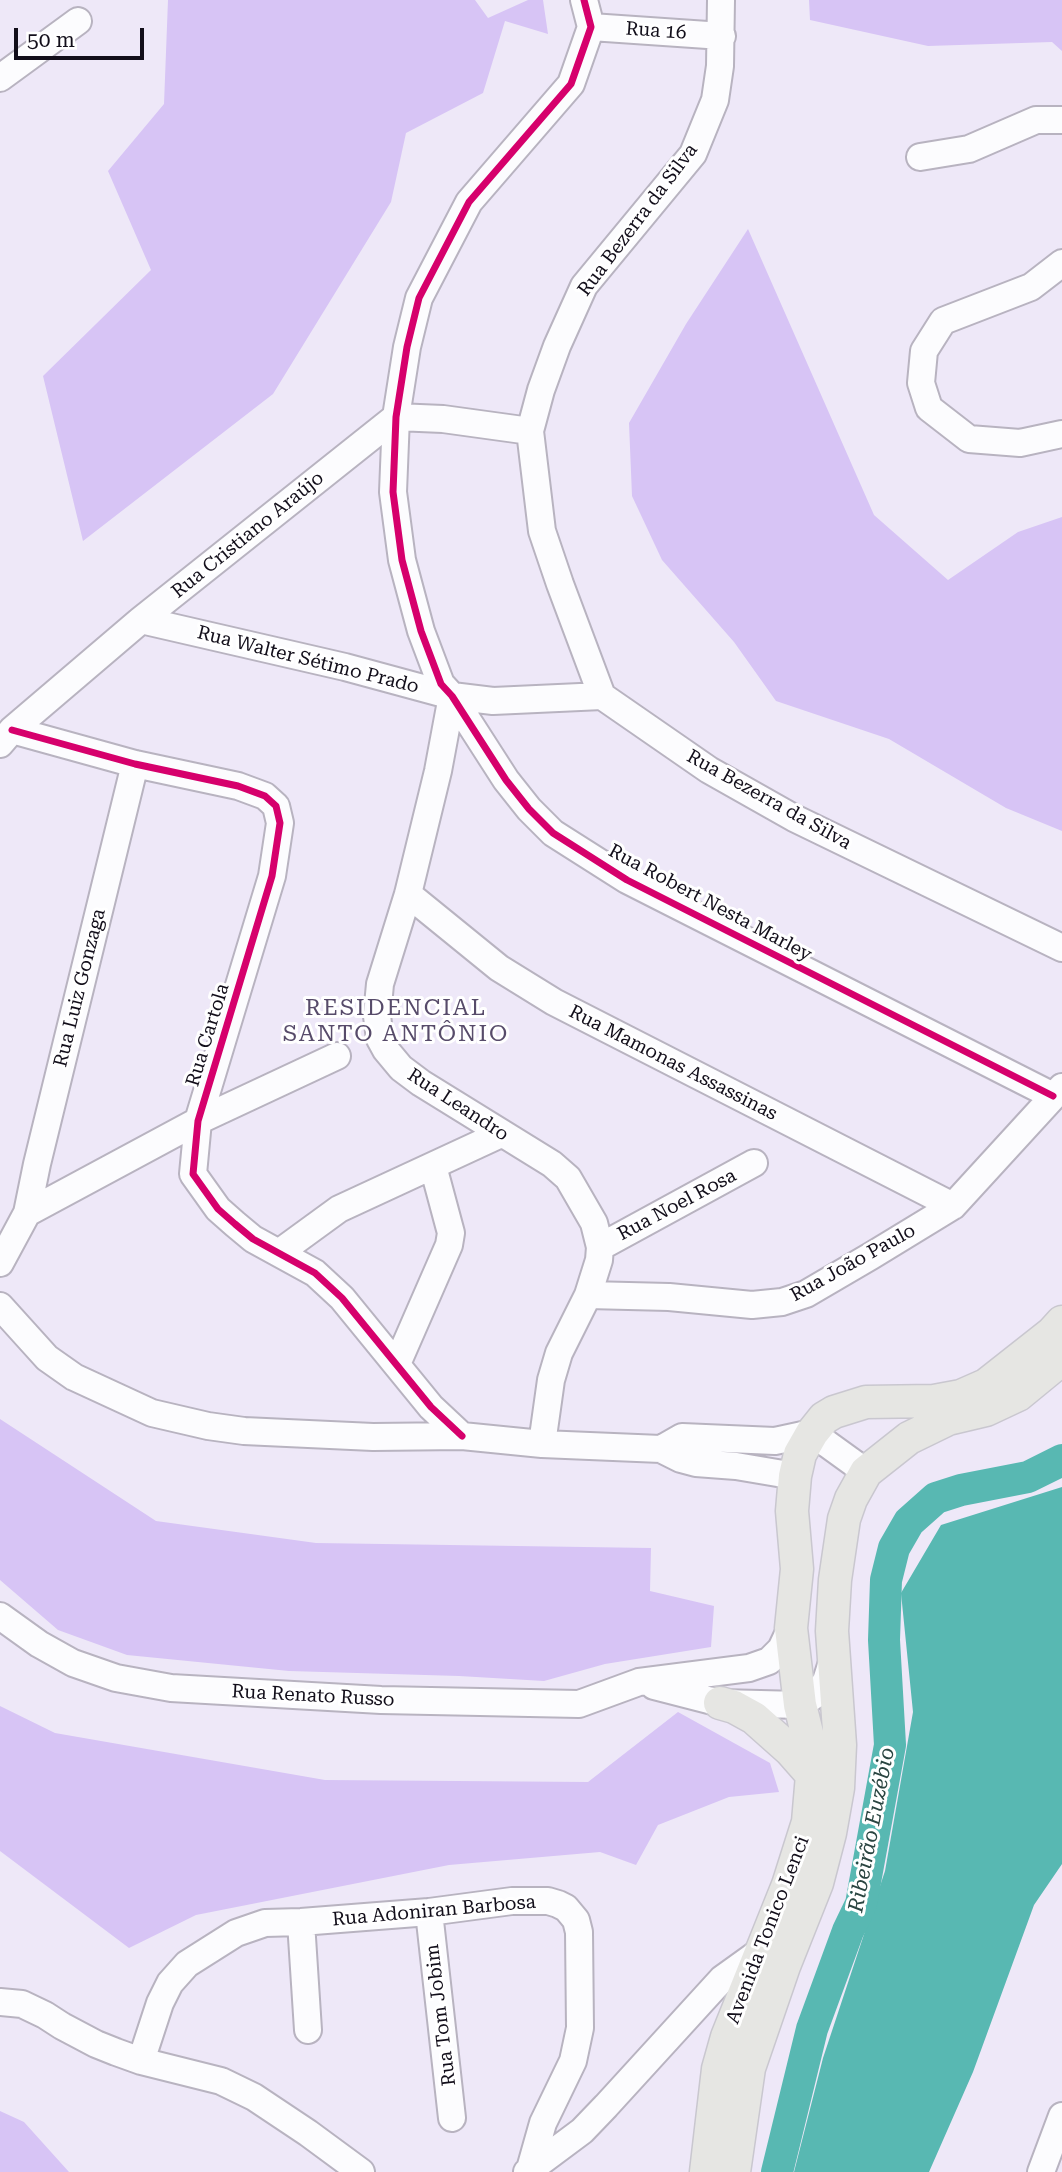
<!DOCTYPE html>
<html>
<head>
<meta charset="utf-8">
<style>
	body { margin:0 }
	#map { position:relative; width:1062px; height:2172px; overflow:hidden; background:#eee8f8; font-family:"Roboto Serif",serif }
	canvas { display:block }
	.scale { position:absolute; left:14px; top:28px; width:130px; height:32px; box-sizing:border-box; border:4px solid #120e1a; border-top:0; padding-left:9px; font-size:21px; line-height:24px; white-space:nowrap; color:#120e1a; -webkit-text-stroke:5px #fff; paint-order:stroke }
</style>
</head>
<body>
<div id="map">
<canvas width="1062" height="2172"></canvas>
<div class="scale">50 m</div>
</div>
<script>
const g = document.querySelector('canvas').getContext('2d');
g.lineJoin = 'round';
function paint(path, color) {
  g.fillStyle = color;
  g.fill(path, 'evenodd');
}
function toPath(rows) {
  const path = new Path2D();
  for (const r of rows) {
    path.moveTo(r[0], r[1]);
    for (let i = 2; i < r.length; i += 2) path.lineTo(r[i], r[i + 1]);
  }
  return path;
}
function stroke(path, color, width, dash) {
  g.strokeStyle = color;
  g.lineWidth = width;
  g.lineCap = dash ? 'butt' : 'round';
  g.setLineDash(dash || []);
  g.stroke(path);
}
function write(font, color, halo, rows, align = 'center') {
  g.font = font + ' "Roboto Serif",serif';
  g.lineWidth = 6;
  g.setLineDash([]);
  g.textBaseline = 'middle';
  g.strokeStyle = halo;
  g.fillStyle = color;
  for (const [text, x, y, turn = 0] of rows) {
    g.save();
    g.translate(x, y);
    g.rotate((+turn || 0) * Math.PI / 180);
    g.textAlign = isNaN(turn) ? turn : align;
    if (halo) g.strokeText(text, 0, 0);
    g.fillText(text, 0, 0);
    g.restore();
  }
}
const forest = toPath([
	[168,0,475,0,488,18,528,0,543,0,548,34,505,21,483,93,406,133,391,202,273,394,83,541,43,376,151,270,108,171,164,104],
	[809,0,1062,0,1062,51,1052,42,928,46,810,20],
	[748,229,874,515,948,580,1018,532,1062,517,1062,831,1006,808,889,739,776,701,734,642,662,560,632,496,629,423,686,324],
	[0,1419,156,1521,316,1543,651,1548,650,1591,714,1606,711,1647,605,1664,544,1681,459,1676,289,1671,127,1655,58,1630,0,1580],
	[0,1706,55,1733,325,1780,588,1782,678,1712,770,1763,779,1792,729,1797,658,1825,636,1865,600,1852,449,1865,196,1915,129,1948,0,1851],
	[0,2111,24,2122,69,2172,0,2172]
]);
const water = toPath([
	[1062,1487,1062,1864,1034,1905,973,2072,929,2172,794,2172,823,2058,885,1871,913,1712,901,1593,941,1525]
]);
const river = toPath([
	[777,2172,812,2029,848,1931,861,1904,890,1745,884,1640,886,1580,894,1548,909,1522,936,1498,961,1490,1028,1477,1062,1460]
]);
const minor = toPath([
	[584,0,591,27,571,84,469,202,419,298,407,347,396,417,393,492,402,560,421,631,441,684,452,696,506,780,529,809,553,833,627,880,1053,1096],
	[721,0,720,66,715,100,693,154,584,286,557,346,541,390,530,431,542,531,560,584,602,696,709,770,794,818,1062,948],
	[591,27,722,36],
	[0,78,78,21],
	[920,157,969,149,1036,120,1062,120],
	[1062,263,1031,287,943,321,924,351,921,383,929,408,969,439,1020,443,1062,434],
	[141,620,345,667,452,696,493,701,602,696],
	[452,696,438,771,408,894,380,984,377,1016,380,1039,386,1050,401,1068,421,1083,552,1164,568,1178,594,1223,600,1247,599,1260,588,1295,559,1353,551,1380,542,1444],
	[12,730,135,764,238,786,265,796,276,806,280,823,272,876,198,1121,193,1174,218,1209,235,1224,253,1239,315,1273,342,1298,431,1407,462,1436],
	[0,744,12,730,141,620,396,417,443,419,530,431],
	[408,894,499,968,554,1002,953,1206],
	[27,1213,37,1164,135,764],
	[600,1247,754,1163],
	[280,1252,339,1209,501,1134],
	[0,1263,27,1213,198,1121,337,1056],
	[588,1295,669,1297,752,1305,782,1302,806,1294,871,1256,953,1206,1062,1087],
	[0,1306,47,1358,74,1377,152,1413,208,1426,244,1431,373,1437,462,1436,542,1444,661,1449,681,1459,696,1463,736,1466,795,1476],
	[397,1364,449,1245,451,1233,433,1166],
	[661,1449,682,1437,775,1441,812,1433,866,1472],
	[0,1616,39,1644,73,1663,116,1678,171,1688,381,1700,579,1704,639,1682,749,1668,769,1661,781,1649,791,1628],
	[654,1686,720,1703,800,1705,818,1693,826,1681,834,1656],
	[429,1912,452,2118],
	[301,1922,308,2030],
	[0,2002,22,2004,45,2015,62,2026,96,2044,116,2052,141,2061,221,2081,254,2097,308,2133,361,2172],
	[141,2061,160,2003,170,1983,187,1964,236,1933,265,1923,301,1922,429,1912,512,1901,548,1901,558,1904,566,1908,576,1920,579,1932,580,2028,573,2061,543,2123,530,2169],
	[527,2172,582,2131,606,2106,722,1979,761,1951],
	[1041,2172,1062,2116]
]);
const major = toPath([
	[720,1703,734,1707,754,1718,790,1750,812,1775],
	[706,2172,718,2069,727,2037,788,1885,808,1822,812,1775,812,1753,800,1705,791,1628,797,1569,792,1511,795,1476,800,1454,812,1433,824,1418,834,1412,866,1402,934,1401,961,1396,986,1385,1052,1333,1062,1322],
	[734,2172,749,2068,784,1966,817,1883,830,1833,838,1788,840,1745,832,1631,835,1580,844,1519,851,1499,866,1472,909,1438,948,1419,986,1410,1018,1395,1062,1359]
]);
const cycleway = toPath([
	[584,0,591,27,571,84,469,202,419,298,407,347,396,417,393,492,402,560,421,631,441,684,452,696,506,780,529,809,553,833,627,880,1053,1096],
	[12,730,135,764,238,786,265,796,276,806,280,823,272,876,198,1121,193,1174,218,1209,235,1224,253,1239,315,1273,342,1298,431,1407,462,1436]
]);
const streetNames = [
	["Rua 16",656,31,4],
	["Rua Bezerra da Silva",638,220,-53],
	["Rua Cristiano Araújo",248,535,-39],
	["Rua Walter Sétimo Prado",308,660,14],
	["Rua Bezerra da Silva",769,800,29],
	["Rua Robert Nesta Marley",710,903,28],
	["Rua Luiz Gonzaga",80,988,-76],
	["Rua Cartola",208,1035,-73],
	["Rua Mamonas Assassinas",673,1063,27],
	["Rua Leandro",458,1105,33],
	["Rua Noel Rosa",677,1205,-28],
	["Rua João Paulo",853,1263,-29],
	["Rua Renato Russo",313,1696,3],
	["Rua Adoniran Barbosa",434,1911,-5],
	["Avenida Tonico Lenci",768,1930,-69],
	["Rua Tom Jobim",441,2015,-97]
];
const waterNames = [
	["Ribeirão Euzébio",872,1830,-79]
];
const quarterNames = [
	["RESIDENCIAL",396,1008],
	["SANTO ANTÔNIO",396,1034]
];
paint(forest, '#d7c4f5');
paint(water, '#58b8b2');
stroke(river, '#58b8b2', 32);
stroke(minor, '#b8b3c0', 30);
stroke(major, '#c9c7cf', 35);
stroke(minor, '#fcfcfe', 26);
stroke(major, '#e6e6e3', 32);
stroke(cycleway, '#d6006c', 7);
write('19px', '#120e1a', '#fff', streetNames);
write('italic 21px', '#2a4541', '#fff', waterNames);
g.letterSpacing = '2px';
write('23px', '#574b6a', '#fff', quarterNames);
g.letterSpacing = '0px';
</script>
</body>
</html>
